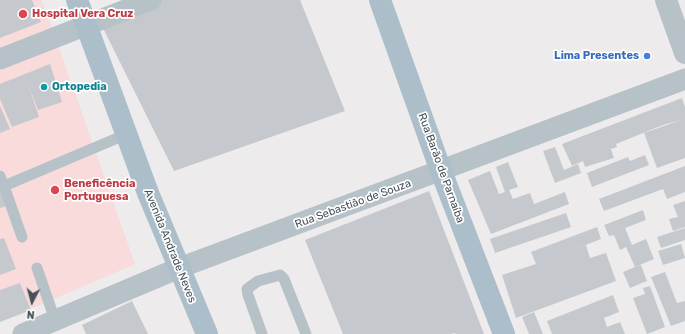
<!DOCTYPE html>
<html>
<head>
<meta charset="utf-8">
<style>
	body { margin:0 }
	#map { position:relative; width:685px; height:334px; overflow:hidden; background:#eeebec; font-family:Rubik,sans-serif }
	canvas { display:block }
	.north { position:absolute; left:12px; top:282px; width:40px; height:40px; -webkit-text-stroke:3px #fff; paint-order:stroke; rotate:186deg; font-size:11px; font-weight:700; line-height:16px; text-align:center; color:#455058 }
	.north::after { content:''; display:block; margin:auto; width:14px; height:18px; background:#455058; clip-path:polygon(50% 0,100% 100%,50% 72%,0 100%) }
</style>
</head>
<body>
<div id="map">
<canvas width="685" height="334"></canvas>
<div class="north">N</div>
</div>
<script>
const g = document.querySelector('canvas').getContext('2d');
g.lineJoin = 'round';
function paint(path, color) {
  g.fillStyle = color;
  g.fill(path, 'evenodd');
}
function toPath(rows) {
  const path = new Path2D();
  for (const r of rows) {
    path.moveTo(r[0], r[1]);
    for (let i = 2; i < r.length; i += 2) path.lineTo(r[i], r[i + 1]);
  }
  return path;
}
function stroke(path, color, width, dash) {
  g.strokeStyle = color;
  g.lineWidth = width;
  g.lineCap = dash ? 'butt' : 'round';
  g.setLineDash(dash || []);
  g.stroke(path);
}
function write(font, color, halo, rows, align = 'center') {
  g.font = font + ' Rubik,sans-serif';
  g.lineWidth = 3.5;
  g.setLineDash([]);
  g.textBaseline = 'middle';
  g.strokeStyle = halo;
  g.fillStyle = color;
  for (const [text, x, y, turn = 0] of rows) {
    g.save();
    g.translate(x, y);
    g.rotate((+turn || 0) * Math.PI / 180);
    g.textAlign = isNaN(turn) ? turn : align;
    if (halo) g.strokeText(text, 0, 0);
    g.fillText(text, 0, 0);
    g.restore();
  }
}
const medical = toPath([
	[0,0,41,0,52,28,0,47],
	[58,45,135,264,0,322,0,68]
]);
const building = toPath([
	[0,0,32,0,41,22,0,38],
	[151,0,300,0,345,111,174,171,99,20],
	[50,64,62,102,38,110,29,87,39,117,12,127,0,99,0,84],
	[682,98,685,107,685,158,657,168,644,133,681,120,663,125,616,144,617,147,611,149,614,158,585,167,583,161,572,166,562,144],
	[0,106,10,129,0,133],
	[555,147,564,170,578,164,581,173,555,183,543,151],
	[645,155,649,165,592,187,587,173,628,157,630,161],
	[508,162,518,187,509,190,513,199,530,193,534,204,565,192,569,204,491,234,468,180,490,171,499,194,505,192,496,167],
	[685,166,685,192,667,199,663,189,604,211,599,199],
	[0,190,6,206,0,208],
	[429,191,484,334,456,334,455,333,451,334,343,334,305,240],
	[685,201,685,227,673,231,669,219,678,217,673,205],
	[643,210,646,220,625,228,632,245,646,239,654,259,635,267,641,265,647,281,630,288,623,272,635,267,626,247,620,250,614,235,609,236,604,225],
	[566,213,571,227,495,253,490,239],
	[597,227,601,239,575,249,586,245,590,258,606,253,616,281,516,318,502,275,536,264,531,252],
	[685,228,685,240,661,248,657,237],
	[4,238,16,269,0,275,0,239],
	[681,244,685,258,663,265,658,251],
	[665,272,677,303,685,301,685,321,671,326,651,277],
	[20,283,31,310,0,322,0,290],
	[650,286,665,327,647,334,633,298,645,294,643,288],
	[613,295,619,312,604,318,607,327,620,322,625,334,552,334,547,321],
	[132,301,148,334,86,334,82,325],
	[534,312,543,334,529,334,522,317]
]);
const service = toPath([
	[0,176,4,186,127,134],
	[4,186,22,237],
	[37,268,55,320],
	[262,334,248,295,247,289,258,281,280,275,284,279,306,334]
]);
const minor = toPath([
	[0,59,151,0],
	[23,334,179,268,685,79]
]);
const tertiary = toPath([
	[666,0,685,53]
]);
const primary = toPath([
	[77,0,148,193,207,334],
	[380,0,441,171,504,334]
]);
const markers = [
	[23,14,5,"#e0444e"],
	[647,56,4,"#3f7fe0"],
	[44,87,4,"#0f9aa8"],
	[55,190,5,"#e0444e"]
];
const healthNames = [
	["Hospital Vera Cruz",32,14],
	["Beneficência",64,184],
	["Portuguesa",64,197]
];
const shopNames = [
	["Lima Presentes",639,56]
];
const cultureNames = [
	["Ortopedia",52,87]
];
const streetNames = [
	["Rua Barão de Parnaíba",441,168,70],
	["Rua Sebastião de Souza",353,204,-20],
	["Avenida Andrade Neves",170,246,68]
];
paint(medical, '#f9dbdb');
paint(building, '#c5c9ce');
stroke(service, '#b7c1c8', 11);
stroke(minor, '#b7c1c8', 21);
stroke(tertiary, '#b7c1c8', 22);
stroke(primary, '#acbeca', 22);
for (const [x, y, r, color] of markers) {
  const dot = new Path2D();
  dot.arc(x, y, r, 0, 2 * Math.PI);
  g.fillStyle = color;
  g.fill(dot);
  stroke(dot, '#fff', 1.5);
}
write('bold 11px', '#be3a42', '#fff', healthNames, 'left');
write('bold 11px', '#366cbe', '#fff', shopNames, 'right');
write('bold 11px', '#0d838f', '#fff', cultureNames, 'left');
write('11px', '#455058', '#fff', streetNames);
</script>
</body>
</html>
